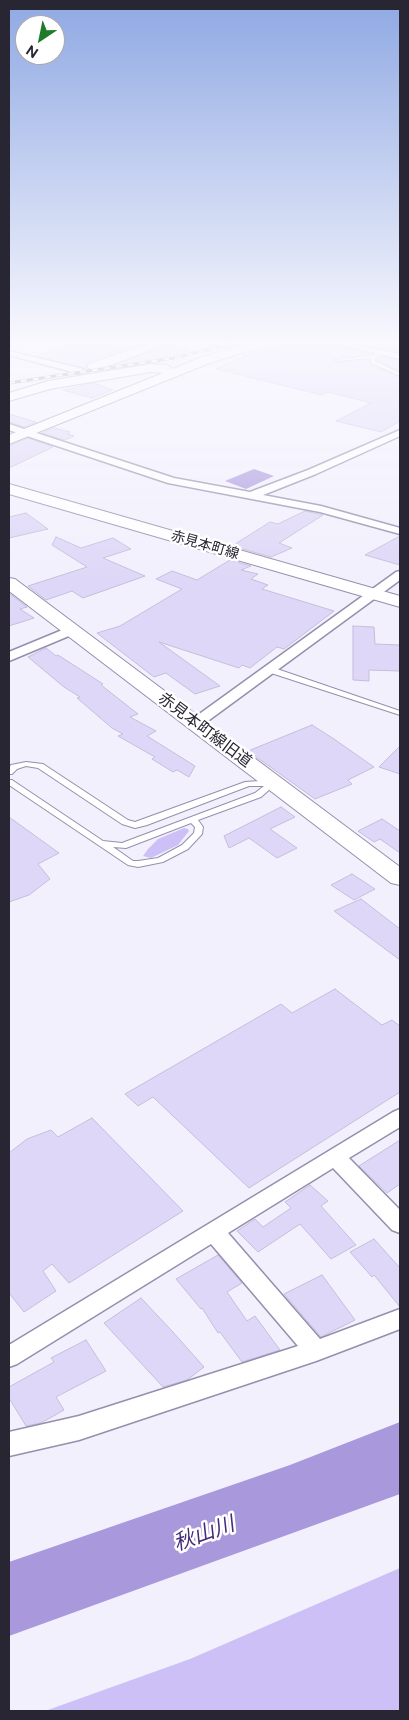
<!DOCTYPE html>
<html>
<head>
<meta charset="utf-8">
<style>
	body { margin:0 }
	#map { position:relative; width:409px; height:1720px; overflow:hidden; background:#f2f0fd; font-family:"Public Sans",sans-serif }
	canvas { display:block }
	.frame { position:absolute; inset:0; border:10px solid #282632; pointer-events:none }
	.north { position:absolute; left:15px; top:15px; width:50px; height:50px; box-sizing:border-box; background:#fff; border:1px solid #a9a8ad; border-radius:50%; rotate:214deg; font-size:14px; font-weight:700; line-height:20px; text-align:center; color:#282632 }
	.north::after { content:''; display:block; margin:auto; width:18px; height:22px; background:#1e7b2a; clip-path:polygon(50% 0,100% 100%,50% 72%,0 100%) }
</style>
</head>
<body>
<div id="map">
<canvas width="409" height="1720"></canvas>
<div class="frame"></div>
<div class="north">N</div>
</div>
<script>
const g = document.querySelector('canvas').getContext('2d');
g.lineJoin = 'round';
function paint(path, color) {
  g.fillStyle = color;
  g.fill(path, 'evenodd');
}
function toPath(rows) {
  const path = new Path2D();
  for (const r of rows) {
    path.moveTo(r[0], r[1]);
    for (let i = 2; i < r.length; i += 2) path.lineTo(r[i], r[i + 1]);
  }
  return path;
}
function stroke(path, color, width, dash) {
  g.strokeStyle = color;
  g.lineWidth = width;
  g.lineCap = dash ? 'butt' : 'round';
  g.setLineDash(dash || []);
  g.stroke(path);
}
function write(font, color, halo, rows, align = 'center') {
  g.font = font + ' "Public Sans","Noto Sans JP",sans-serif';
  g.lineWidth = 5;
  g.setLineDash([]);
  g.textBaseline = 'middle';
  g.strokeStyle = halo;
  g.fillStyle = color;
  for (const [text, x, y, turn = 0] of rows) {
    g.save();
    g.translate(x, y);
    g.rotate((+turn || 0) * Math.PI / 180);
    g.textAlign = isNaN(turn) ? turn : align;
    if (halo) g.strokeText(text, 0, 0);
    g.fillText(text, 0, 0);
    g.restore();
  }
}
const green = toPath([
	[184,828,188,829,189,831,178,845,151,858,143,856,148,849,158,839],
	[400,1568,400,1711,45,1711,190,1659]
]);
const water = toPath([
	[254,469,274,476,246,489,225,481],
	[400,1422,400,1494,9,1636,9,1562,290,1465]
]);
const building = toPath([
	[88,341,150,341,88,362,85,367,88,370,37,356,67,344,75,345,88,341],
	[209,341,257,341,221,349,208,346,209,341],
	[291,341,322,341,324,343,370,354,335,358,333,360,337,363,369,360,370,365,400,378,400,421,381,432,336,421,371,403,328,392,322,395,216,369,247,355,243,355,287,346,291,341],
	[344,341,400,341,400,352,344,341],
	[170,344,192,349,158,363,102,370,170,344],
	[381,357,400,361,400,371,377,360,381,357],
	[94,383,113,390,92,398,63,390,94,383],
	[9,414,36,422,24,427,9,422,9,414],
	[54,428,70,432,67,434,74,436,65,440,42,433,54,428],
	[28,438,53,447,9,468,9,446,28,438],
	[305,511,323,515,279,543,292,548,271,557,232,546,270,522,278,524,305,511],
	[26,513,48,529,9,538,9,517,26,513],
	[400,536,400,565,365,555,400,536],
	[56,537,81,548,113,538,131,549,103,558,145,576,83,598,72,591,46,600,28,586,87,567,52,545,56,537],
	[230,560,251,566,241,570,258,574,251,579,268,585,262,589,334,611,284,649,277,647,250,668,242,665,239,668,159,642,220,686,195,694,166,673,154,677,97,633,120,626,182,589,156,579,172,571,197,580,230,560],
	[9,593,27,607,20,609,34,618,9,626,9,593],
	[353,626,374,627,375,644,400,645,400,671,369,670,369,681,353,680,353,626],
	[46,648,56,656,58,655,103,684,101,685,138,714,130,717,156,731,147,736,195,766,189,777,177,770,173,772,152,759,155,757,118,736,123,734,112,728,77,698,80,697,64,687,28,657,46,648],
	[312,725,334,739,374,767,348,780,352,784,315,799,248,751,312,725],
	[400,746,400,774,379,767,400,746],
	[281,807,295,817,270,829,297,848,277,858,249,838,229,848,224,836,281,807],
	[9,817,59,853,38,864,50,879,29,895,9,902,9,817],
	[382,819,400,831,400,853,380,839,374,842,358,831,382,819],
	[352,874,375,889,354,900,331,885,352,874],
	[361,899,400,929,400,960,334,911,361,899],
	[335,989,382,1025,392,1020,400,1026,400,1092,249,1188,153,1097,138,1106,125,1094,281,1004,292,1013,335,989],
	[92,1118,183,1211,69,1283,52,1264,43,1271,56,1291,24,1312,9,1293,9,1153,27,1139,51,1130,58,1137,92,1118],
	[400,1140,400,1184,387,1193,359,1166,400,1140],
	[310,1185,328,1201,321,1206,356,1245,331,1259,300,1224,258,1252,237,1231,255,1219,263,1227,291,1208,285,1202,310,1185],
	[374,1239,400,1268,400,1307,374,1275,372,1277,350,1252,374,1239],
	[218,1255,242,1283,227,1292,247,1321,255,1316,280,1350,242,1362,220,1332,218,1333,202,1308,201,1309,176,1279,218,1255],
	[322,1275,355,1320,321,1337,284,1294,322,1275],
	[141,1298,172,1331,204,1367,187,1380,163,1387,104,1323,141,1298],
	[86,1340,106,1371,56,1397,64,1410,41,1423,26,1426,9,1398,9,1387,54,1362,51,1358,86,1340]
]);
const lane = toPath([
	[379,352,383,353,375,359,375,361,400,373,400,376,371,363,371,358,337,361,335,360,375,355,379,352],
	[268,668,274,668,400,711,400,715,268,672,268,668],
	[26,762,43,764,128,820,135,822,245,782,274,780,278,782,261,797,198,820,203,827,202,834,188,849,163,862,138,867,128,865,9,785,9,780,12,780,103,841,122,843,255,793,264,786,249,786,147,825,135,828,122,824,38,768,26,766,17,769,12,774,9,774,9,768,11,765,26,762],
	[191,823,195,827,194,833,182,845,158,858,138,861,133,861,113,847,126,848,191,823]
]);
const street = toPath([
	[324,341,337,341,400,354,400,359,324,341],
	[9,351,83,369,84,371,80,374,9,355,9,351],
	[9,424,174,478,250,492,308,470,400,430,400,436,316,474,263,495,321,506,400,528,400,534,320,512,168,483,9,430,9,424],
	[400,571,400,580,201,726,191,726,189,723,191,720,396,572,400,571],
	[72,626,78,630,76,633,9,661,9,652,72,626],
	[400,1109,400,1127,349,1158,400,1210,400,1233,392,1230,333,1168,228,1233,320,1339,400,1309,400,1329,316,1361,79,1440,9,1456,9,1432,79,1416,298,1346,211,1244,17,1364,9,1367,9,1345,393,1112,400,1109]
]);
const secondary = toPath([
	[154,341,170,341,168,344,97,370,93,371,87,367,89,364,154,341],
	[266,341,289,341,287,344,248,351,207,364,9,444,9,435,163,373,151,372,50,389,9,401,9,393,48,381,151,364,167,365,173,369,199,358,242,345,266,341],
	[9,484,400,596,400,607,9,494,9,484],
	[9,578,15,579,400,867,400,885,391,883,9,591,9,578]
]);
const rail = toPath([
	[9,383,174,358,243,341]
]);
const farStreetnames = [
	["赤見本町線",205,545,16]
];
const streetNames = [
	["赤見本町線旧道",205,730,37]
];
const nearWaternames = [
	["秋山川",204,1534,-20]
];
paint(green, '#ccc0f6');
paint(water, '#a998dc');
paint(building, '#ded7f7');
stroke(building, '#c4bddc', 1);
stroke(lane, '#958fad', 2);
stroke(street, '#958fad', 3);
stroke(secondary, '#958fad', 2);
paint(lane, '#fff');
paint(street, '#fff');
paint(secondary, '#fff');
stroke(rail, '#706e7b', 3);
stroke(rail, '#fff', 2, [6]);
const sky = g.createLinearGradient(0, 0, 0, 581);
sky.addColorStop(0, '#8fa9e3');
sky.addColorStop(0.59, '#f9f8fe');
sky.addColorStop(1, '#f9f8fe00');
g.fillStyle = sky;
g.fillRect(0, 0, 409, 581);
write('14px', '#282632', '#fff', farStreetnames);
write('16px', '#282632', '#fff', streetNames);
write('italic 21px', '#462b7a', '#fff', nearWaternames);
</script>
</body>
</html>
